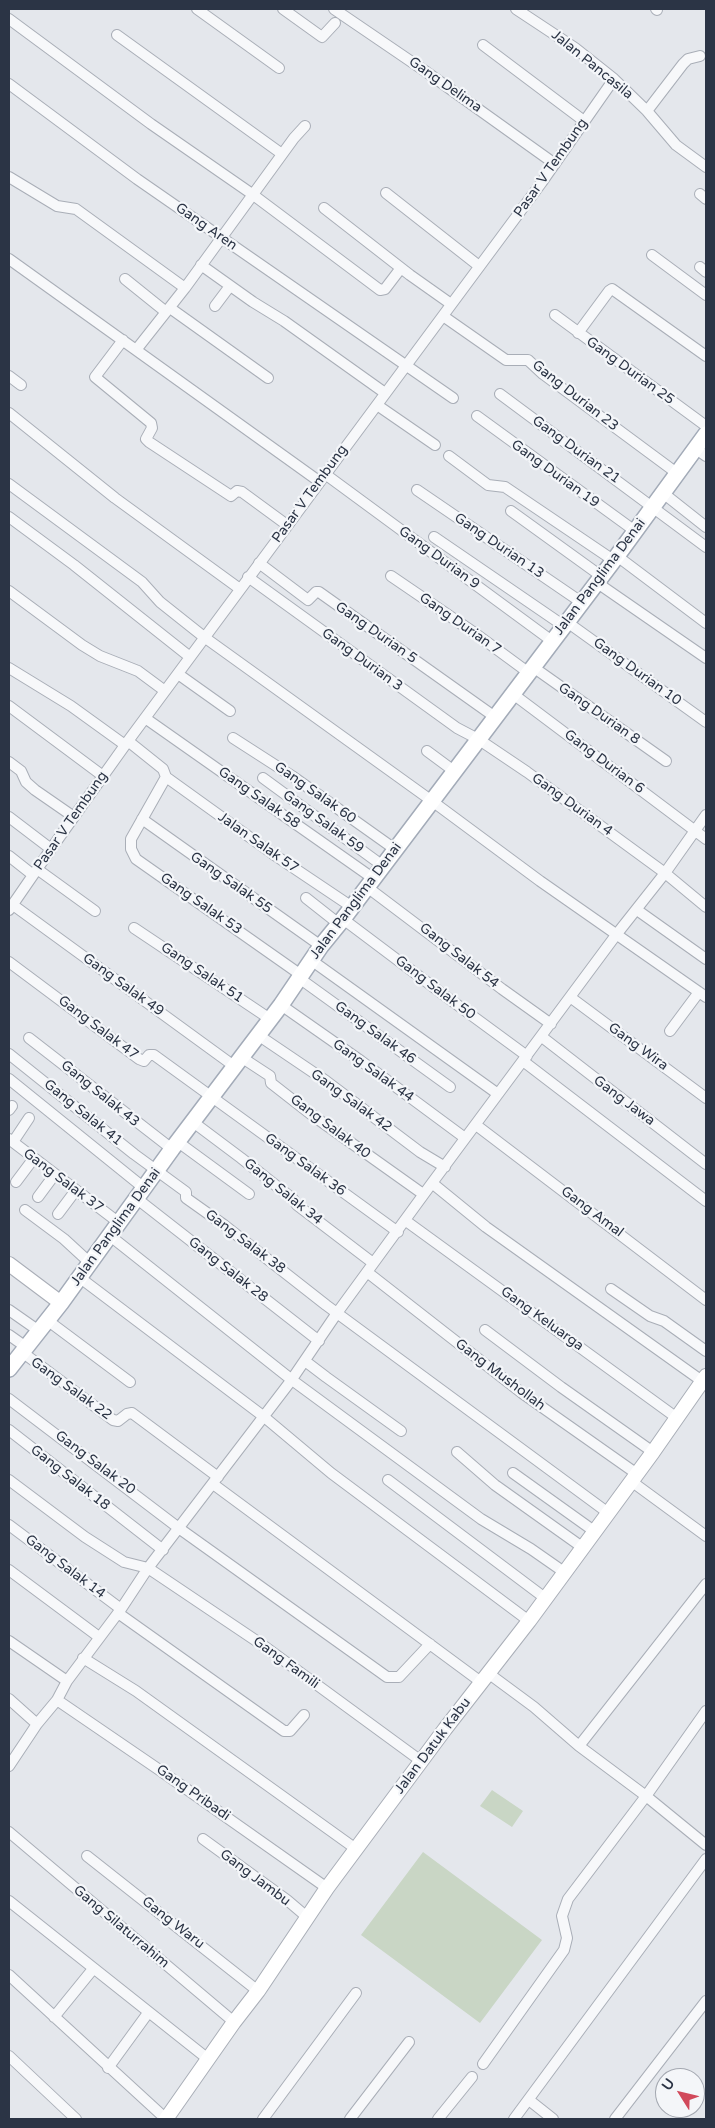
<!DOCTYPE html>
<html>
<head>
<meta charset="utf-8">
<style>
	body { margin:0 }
	#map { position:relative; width:715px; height:2128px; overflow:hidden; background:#e4e7ec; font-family:"Varela Round",sans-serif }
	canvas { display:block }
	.frame { position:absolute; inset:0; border:10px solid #2b3445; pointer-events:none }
	.north { position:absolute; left:655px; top:2068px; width:50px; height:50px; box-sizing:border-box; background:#f4f6f9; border:1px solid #a4a8b1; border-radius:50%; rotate:306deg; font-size:14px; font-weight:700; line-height:20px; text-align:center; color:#2b3445 }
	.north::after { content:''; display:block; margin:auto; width:18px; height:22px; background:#d1495b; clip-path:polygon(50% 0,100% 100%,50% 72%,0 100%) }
</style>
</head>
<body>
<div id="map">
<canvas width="715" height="2128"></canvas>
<div class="frame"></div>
<div class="north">U</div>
</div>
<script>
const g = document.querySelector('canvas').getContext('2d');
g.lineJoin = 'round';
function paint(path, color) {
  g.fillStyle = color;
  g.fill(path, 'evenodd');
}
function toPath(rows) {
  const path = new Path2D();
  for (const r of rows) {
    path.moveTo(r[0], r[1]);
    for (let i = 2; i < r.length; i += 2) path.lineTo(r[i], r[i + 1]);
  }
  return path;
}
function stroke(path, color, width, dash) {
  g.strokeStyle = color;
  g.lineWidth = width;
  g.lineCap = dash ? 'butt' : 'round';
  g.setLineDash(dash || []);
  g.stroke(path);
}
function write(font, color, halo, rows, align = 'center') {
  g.font = font + ' "Varela Round",sans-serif';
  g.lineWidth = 4.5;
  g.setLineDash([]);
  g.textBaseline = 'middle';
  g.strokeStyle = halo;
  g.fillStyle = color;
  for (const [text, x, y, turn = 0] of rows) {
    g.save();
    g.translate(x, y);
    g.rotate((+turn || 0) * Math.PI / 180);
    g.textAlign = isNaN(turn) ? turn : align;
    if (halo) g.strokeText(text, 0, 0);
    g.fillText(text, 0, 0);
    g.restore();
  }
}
const green = toPath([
	[492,1790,523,1811,512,1827,480,1806],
	[423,1852,542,1940,480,2023,361,1935]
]);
const street = toPath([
	[197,9,279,68],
	[283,9,322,37,335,23],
	[334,9,425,71,555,164],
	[516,9,575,48,614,79,647,111,676,145,706,167],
	[656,9,657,10],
	[9,19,151,124,252,194,380,290,385,289,401,268],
	[117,35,282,154],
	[483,45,584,121],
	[9,84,137,179,453,398],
	[647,111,683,64,688,59,700,56],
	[9,177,57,206,76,209,185,288],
	[386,193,479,266],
	[700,194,706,199],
	[324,208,410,275,451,304],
	[652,255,706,295],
	[9,259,136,350,185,288,294,138,305,126],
	[201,265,253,302,284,321,385,393],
	[700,267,706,272],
	[125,279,166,312],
	[215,306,230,286],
	[170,308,268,378],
	[555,315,706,426],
	[443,316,506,360,528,360,543,374,678,474],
	[578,333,609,291,612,289,706,356],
	[123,340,95,377,151,423,152,428,146,439,149,442,231,496,237,491,242,492,287,525],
	[136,350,320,482],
	[9,376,21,385],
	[500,394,706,547],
	[377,405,435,445],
	[9,413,115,498,240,589],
	[477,416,635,531],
	[696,449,706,456],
	[449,456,488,485,505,487,613,560],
	[325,474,552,641],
	[9,484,142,582,160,602,204,637,432,801,540,881,706,997],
	[417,490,581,602],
	[663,493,706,527],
	[511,511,601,576],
	[9,517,74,565,190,657],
	[434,537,564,626],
	[617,556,706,623],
	[259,563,308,600,316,592,319,592,495,717],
	[391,576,476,634,529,673],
	[248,577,457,728,478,739,527,772,665,873,706,907],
	[596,582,706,658],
	[9,591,82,645,100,656,138,671,165,691],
	[567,622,706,722],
	[533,667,666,761],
	[9,668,71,706,125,745],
	[178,674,230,711],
	[513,694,706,839],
	[9,706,103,776],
	[145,718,374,879],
	[233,738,292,776,396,850],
	[128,741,163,769,166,777,131,839,131,849,136,859,301,975],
	[427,751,454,771],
	[9,762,21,771,26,782,35,790,74,817],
	[166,777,273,854,352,907],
	[263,778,383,866],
	[9,817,51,849],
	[142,819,321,946],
	[9,856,33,875],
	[37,869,95,911],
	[367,887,502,989,551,1024],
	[306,898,339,924],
	[13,905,234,1066],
	[9,910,51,849,128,741,542,182,614,79],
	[637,910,706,959],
	[343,919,444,995,527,1056],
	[134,928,270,1019],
	[311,960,498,1094],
	[9,962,139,1059,144,1061,149,1055,154,1055,398,1232],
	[299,978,450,1087],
	[570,997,706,1098],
	[281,1005,361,1061,465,1138],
	[670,1031,699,992],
	[258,1035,326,1081,420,1152,445,1167],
	[542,1037,706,1164],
	[29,1038,172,1149],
	[9,1054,134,1154,186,1192,186,1198,224,1225,326,1305,607,1512],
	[241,1057,270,1076,271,1083,312,1115,423,1194],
	[523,1061,706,1201],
	[9,1079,144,1188],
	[9,1110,12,1106],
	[193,1122,241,1158,293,1199,297,1205,373,1263],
	[476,1125,706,1300],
	[9,1139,118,1222],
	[13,1142,29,1118],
	[178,1142,249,1194],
	[16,1182,34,1158],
	[432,1183,486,1227,702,1381],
	[38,1197,55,1174],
	[136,1198,319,1341],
	[25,1210,64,1239,89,1262],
	[58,1214,76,1190],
	[406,1221,677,1418],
	[109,1235,292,1380,481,1519,531,1549,564,1572],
	[367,1272,522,1393,637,1474],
	[79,1277,263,1416,331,1473,529,1621],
	[611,1289,650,1316,664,1321,706,1351],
	[9,1310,39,1331],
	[47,1320,130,1382],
	[485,1330,561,1387,653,1452],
	[9,1335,26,1347],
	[22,1352,113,1420,118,1421,127,1414,132,1413,218,1477],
	[305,1361,326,1377,401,1431],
	[9,1399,180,1529,387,1677,399,1677,430,1644],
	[9,1430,163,1550],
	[457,1452,495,1485,582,1547],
	[513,1473,594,1531],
	[9,1480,85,1537,124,1562,148,1568,264,1646,421,1761],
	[388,1480,545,1598],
	[631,1481,706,1536],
	[213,1484,481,1682],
	[9,1525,121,1609],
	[9,1570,99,1637],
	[118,1613,284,1731,290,1731,304,1715],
	[9,1641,67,1681],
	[83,1658,136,1691,356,1849],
	[488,1673,534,1707,579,1746,646,1796,706,1845],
	[9,1699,37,1724],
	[57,1700,158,1769,327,1888],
	[579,1746,706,1584],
	[9,1766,37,1724,57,1700,67,1681,121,1609,148,1568,290,1382,337,1313,432,1183,616,935,665,873,706,815],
	[9,1832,234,2022],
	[203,1839,287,1900,307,1917],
	[87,1856,258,1991],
	[9,1901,208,2059],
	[9,1975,166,2119],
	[54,2017,93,1969],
	[9,2056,76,2119],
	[483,2064,564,1950,567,1938,562,1916,568,1899,646,1796,706,1711],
	[108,2068,148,2013],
	[529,2100,553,2119],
	[263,2119,356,1993],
	[350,2119,409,2042],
	[438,2119,472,2077],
	[514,2119,706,1859],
	[615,2119,706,2001]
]);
const secondary = toPath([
	[9,1264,61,1303],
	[166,2119,234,2022,258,1991,327,1888,445,1729,529,1621,653,1452,706,1376]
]);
const primary = toPath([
	[9,1369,61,1303,172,1149,281,1005,321,946,343,919,617,556,706,434]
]);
const streetNames = [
	["Jalan Pancasila",592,65,39],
	["Gang Delima",445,85,35],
	["Pasar V Tembung",551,168,-55],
	["Gang Aren",206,227,35],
	["Gang Durian 25",630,371,36],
	["Gang Durian 23",575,396,38],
	["Gang Durian 21",576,450,36],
	["Gang Durian 19",555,474,36],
	["Pasar V Tembung",310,494,-54],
	["Gang Durian 13",499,546,34],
	["Gang Durian 9",439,558,36],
	["Jalan Panglima Denai",600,577,-53],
	["Gang Durian 7",460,624,35],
	["Gang Durian 5",376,633,35],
	["Gang Durian 3",362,660,36],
	["Gang Durian 10",637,672,36],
	["Gang Durian 8",599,714,35],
	["Gang Durian 6",604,762,37],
	["Gang Salak 60",315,793,35],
	["Gang Salak 58",259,798,35],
	["Gang Durian 4",572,805,36],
	["Pasar V Tembung",71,821,-55],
	["Gang Salak 59",323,822,36],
	["Jalan Salak 57",258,843,35],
	["Gang Salak 55",231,883,35],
	["Jalan Panglima Denai",356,901,-53],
	["Gang Salak 53",201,904,35],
	["Gang Salak 54",459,956,38],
	["Gang Salak 51",202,973,34],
	["Gang Salak 49",123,985,36],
	["Gang Salak 50",435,988,37],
	["Gang Salak 47",98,1028,37],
	["Gang Salak 46",375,1033,36],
	["Gang Wira",638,1047,36],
	["Gang Salak 44",373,1071,36],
	["Gang Salak 43",100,1094,39],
	["Gang Salak 42",351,1101,36],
	["Gang Jawa",624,1101,37],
	["Gang Salak 41",83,1113,39],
	["Gang Salak 40",330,1127,37],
	["Gang Salak 36",305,1165,36],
	["Gang Salak 37",63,1181,37],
	["Gang Salak 34",283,1192,39],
	["Gang Amal",592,1212,37],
	["Jalan Panglima Denai",116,1227,-54],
	["Gang Salak 38",245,1242,37],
	["Gang Salak 28",228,1270,38],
	["Gang Keluarga",542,1319,36],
	["Gang Mushollah",500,1375,37],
	["Gang Salak 22",71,1389,36],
	["Gang Salak 20",95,1463,37],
	["Gang Salak 18",70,1478,38],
	["Gang Salak 14",65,1567,37],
	["Gang Famili",286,1663,36],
	["Jalan Datuk Kabu",433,1746,-53],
	["Gang Pribadi",193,1793,35],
	["Gang Jambu",255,1878,37],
	["Gang Waru",173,1923,38],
	["Gang Silaturrahim",121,1927,40]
];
paint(green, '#c9d6c5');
stroke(street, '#a9aeb7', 12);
stroke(secondary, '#a9aeb7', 16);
stroke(primary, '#a3abb8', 18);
stroke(street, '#f7f8fa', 10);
stroke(secondary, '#fff', 14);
stroke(primary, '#fff', 15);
write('14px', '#2b3445', '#f4f6f9', streetNames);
</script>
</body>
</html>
